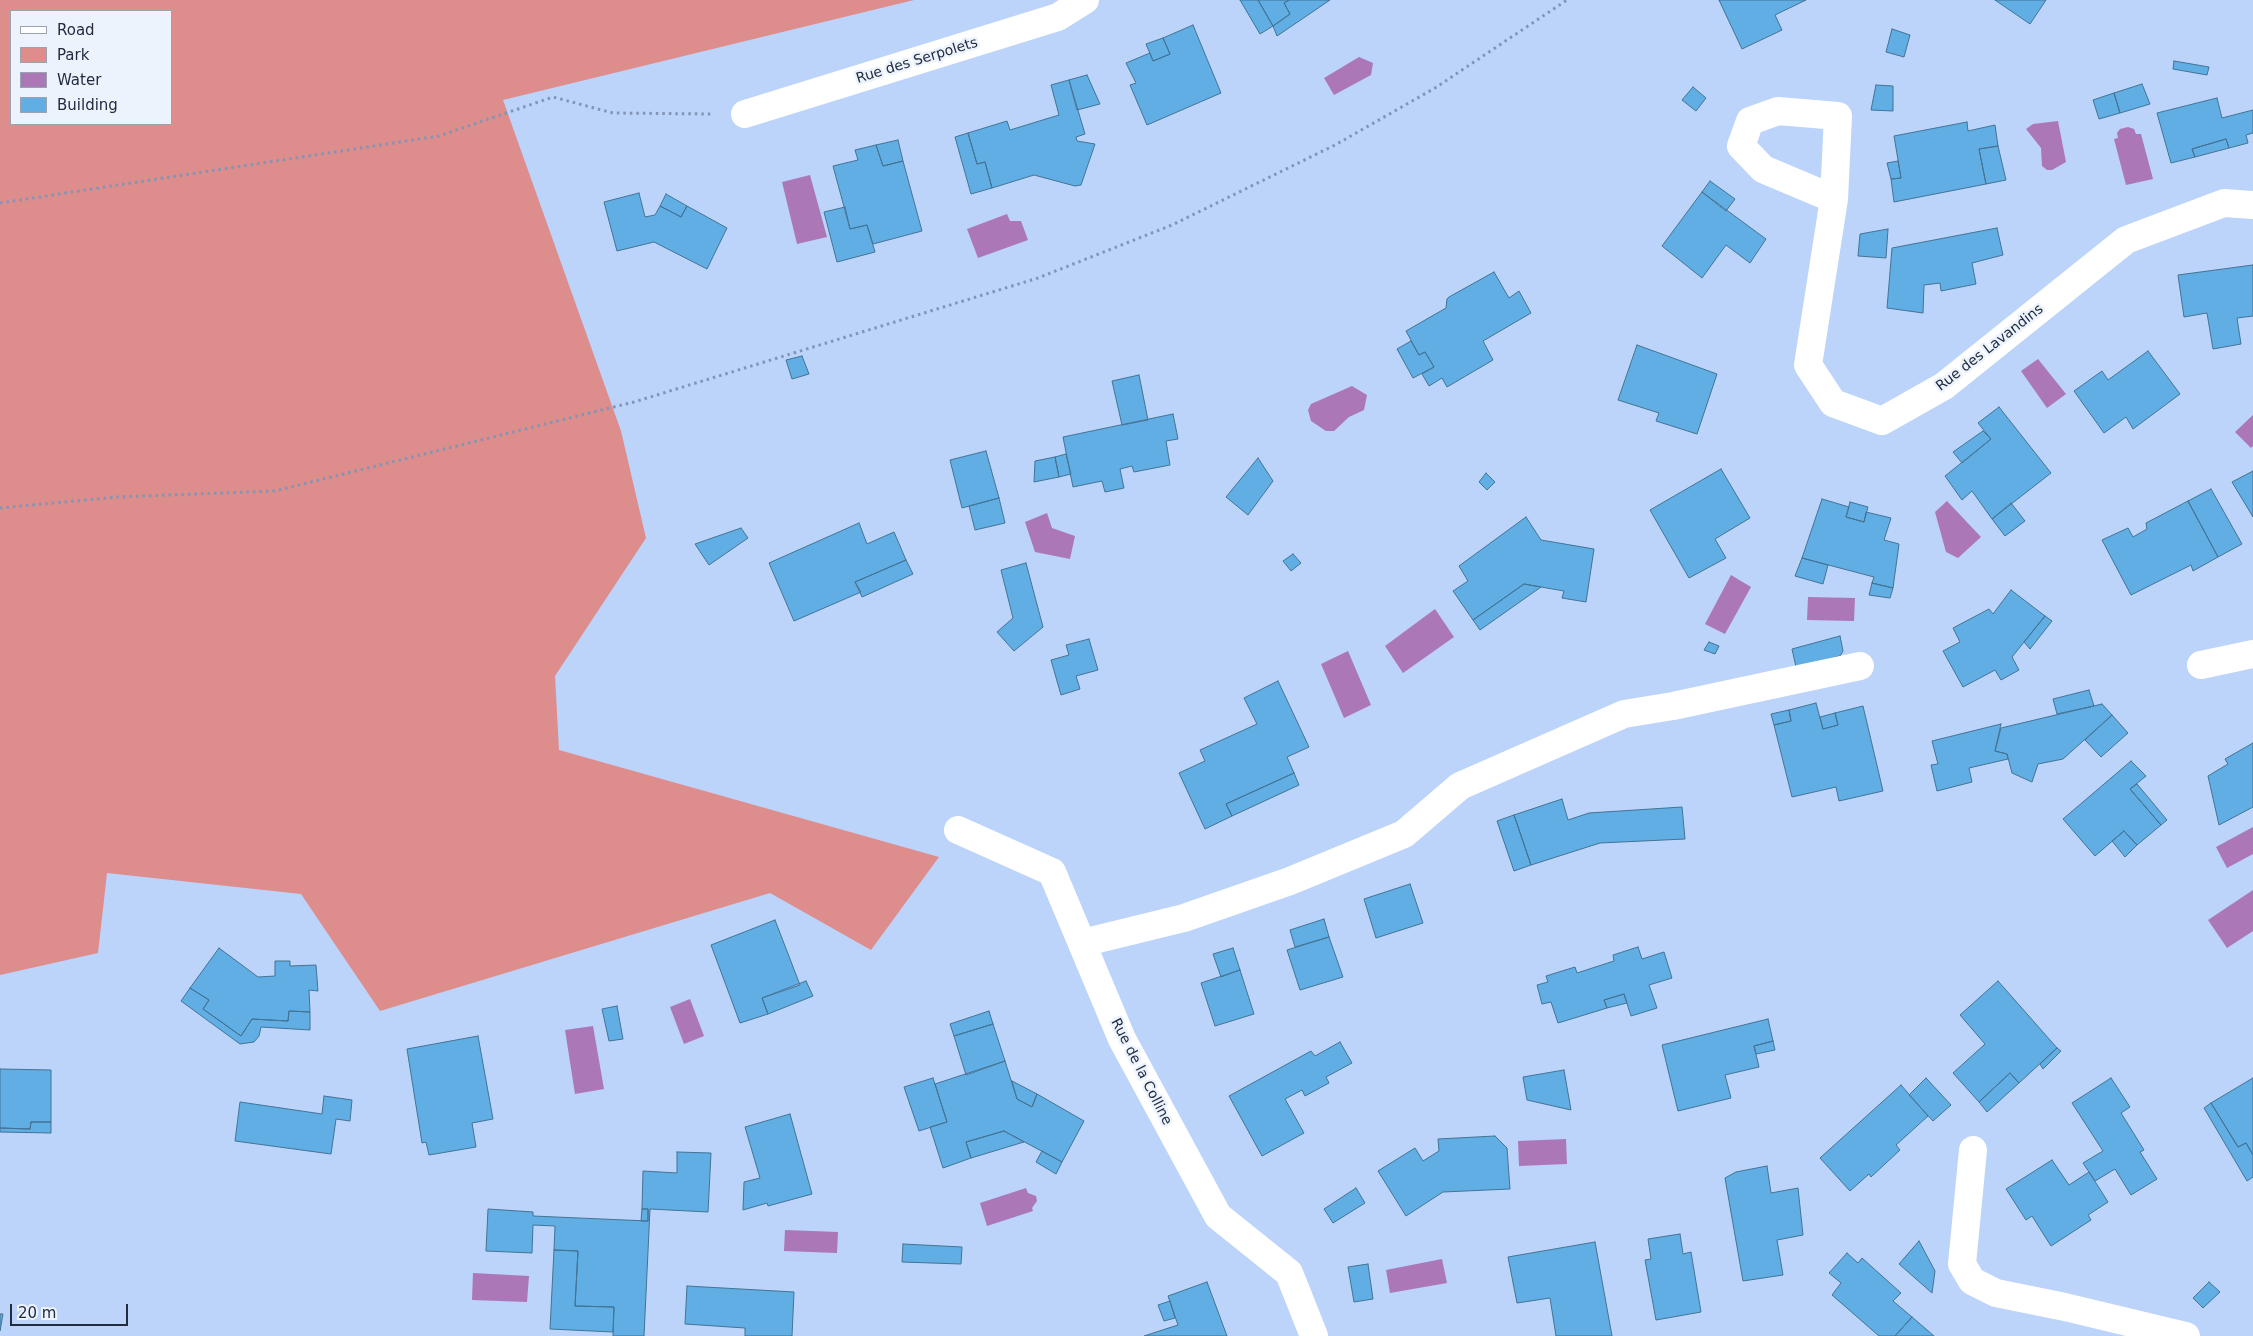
<!DOCTYPE html>
<html>
<head>
<meta charset="utf-8">
<style>
	body { margin:0 }
	#map { position:relative; width:2253px; height:1336px; overflow:hidden; background:#bcd3fa; font-family:"DejaVu Sans",sans-serif }
	canvas { display:block }
	.legend { position:absolute; left:10px; top:10px; width:162px; height:115px; box-sizing:border-box; background:#edf3fd; border:1px solid #9ba3b1; margin:0; padding:6px 9px; list-style:none; font-size:15px; color:#212c3f }
	.legend li { display:flex; align-items:center; gap:10px; height:25px }
	.legend b { width:25px; border:1px solid #9ba3b1 }
	.scale { position:absolute; left:10px; top:1304px; width:118px; height:22px; box-sizing:border-box; border:2px solid #212c3f; border-top:0; padding-left:6px; font-size:15px; line-height:18px; white-space:nowrap; color:#212c3f; -webkit-text-stroke:4px #edf3fd; paint-order:stroke }
</style>
</head>
<body>
<div id="map">
<canvas width="2253" height="1336"></canvas>
<ul class="legend">
<li><b style="height:6px;background:#fff"></b>Road</li>
<li><b style="height:14px;background:#dd8d8c"></b>Park</li>
<li><b style="height:14px;background:#ac77b7"></b>Water</li>
<li><b style="height:14px;background:#60aee3"></b>Building</li>
</ul>
<div class="scale">20 m</div>
</div>
<script>
const g = document.querySelector('canvas').getContext('2d');
g.lineJoin = 'round';
function paint(path, color) {
  g.fillStyle = color;
  g.fill(path, 'evenodd');
}
function toPath(rows) {
  const path = new Path2D();
  for (const r of rows) {
    path.moveTo(r[0], r[1]);
    for (let i = 2; i < r.length; i += 2) path.lineTo(r[i], r[i + 1]);
  }
  return path;
}
function stroke(path, color, width, dash) {
  g.strokeStyle = color;
  g.lineWidth = width;
  g.lineCap = dash ? 'butt' : 'round';
  g.setLineDash(dash || []);
  g.stroke(path);
}
function write(font, color, halo, rows, align = 'center') {
  g.font = font + ' "DejaVu Sans",sans-serif';
  g.lineWidth = 5;
  g.setLineDash([]);
  g.textBaseline = 'middle';
  g.strokeStyle = halo;
  g.fillStyle = color;
  for (const [text, x, y, turn = 0] of rows) {
    g.save();
    g.translate(x, y);
    g.rotate((+turn || 0) * Math.PI / 180);
    g.textAlign = isNaN(turn) ? turn : align;
    if (halo) g.strokeText(text, 0, 0);
    g.fillText(text, 0, 0);
    g.restore();
  }
}
const green = toPath([
	[0,0,914,0,503,100,621,431,646,538,555,676,559,750,939,857,871,950,770,893,380,1011,301,894,107,873,98,953,0,975],
	[11,11,171,11,171,124,11,124]
]);
const water = toPath([
	[1359,57,1373,63,1371,75,1334,95,1324,78],
	[2058,121,2066,162,2052,170,2047,170,2042,166,2041,148,2026,129,2033,124],
	[2128,127,2134,129,2136,134,2141,134,2153,179,2126,185,2114,139,2118,138,2117,133,2120,129],
	[810,175,827,237,797,244,782,182],
	[1007,214,1010,221,1021,221,1028,240,978,258,967,229],
	[2038,359,2066,394,2047,408,2021,371],
	[1352,386,1367,395,1364,410,1349,417,1334,431,1326,431,1311,421,1308,410,1311,404],
	[2253,415,2253,446,2251,448,2235,432],
	[1947,501,1981,537,1958,558,1946,552,1935,512],
	[1047,513,1052,528,1075,536,1070,559,1035,552,1025,522],
	[1731,575,1751,587,1725,634,1705,624],
	[1808,597,1855,598,1854,621,1807,620],
	[1435,609,1454,637,1403,673,1385,646],
	[1348,651,1371,705,1344,718,1321,664],
	[2253,827,2253,854,2227,868,2216,847],
	[2253,890,2253,931,2227,948,2208,920],
	[690,999,704,1036,684,1044,670,1007],
	[593,1026,604,1089,575,1094,565,1030],
	[1566,1139,1567,1164,1519,1166,1518,1141],
	[1026,1188,1028,1193,1036,1196,1037,1201,1032,1208,1033,1211,987,1226,980,1203],
	[785,1230,838,1232,837,1253,784,1251],
	[1442,1259,1447,1283,1390,1293,1386,1270],
	[473,1273,529,1276,527,1302,472,1300]
]);
const building = toPath([
	[1240,0,1258,0,1273,26,1260,34,1240,0],
	[1258,0,1289,0,1284,3,1290,14,1273,26,1258,0],
	[1289,0,1330,0,1277,36,1273,26,1290,14,1284,3,1289,0],
	[1719,0,1806,0,1775,15,1782,30,1742,49,1719,0],
	[1995,0,2046,0,2030,24,1995,0],
	[1193,25,1221,93,1147,125,1130,85,1136,83,1126,63,1150,53,1153,61,1170,54,1163,38,1193,25],
	[1892,29,1910,35,1904,57,1886,52,1892,29],
	[1163,38,1170,54,1153,61,1146,44,1163,38],
	[2174,61,2209,67,2207,75,2173,69,2174,61],
	[1087,75,1100,104,1077,110,1069,80,1087,75],
	[1069,80,1085,134,1076,137,1077,141,1095,144,1081,185,1075,186,1034,175,992,188,985,162,977,164,968,133,1007,121,1010,130,1059,115,1051,85,1069,80],
	[2142,84,2150,104,2120,113,2114,93,2142,84],
	[1876,85,1893,86,1893,111,1871,110,1876,85],
	[1693,87,1706,98,1696,111,1682,100,1693,87],
	[2114,93,2120,113,2099,119,2093,100,2114,93],
	[2217,98,2222,118,2253,110,2253,133,2246,135,2248,143,2229,148,2226,139,2192,149,2195,157,2171,163,2157,113,2217,98],
	[1967,122,1968,131,1995,125,1998,146,1979,149,1986,184,1894,202,1891,179,1901,178,1894,136,1967,122],
	[968,133,977,164,985,162,992,188,971,194,955,137,968,133],
	[2226,139,2229,148,2195,157,2192,149,2226,139],
	[898,140,903,161,883,166,876,145,898,140],
	[876,145,883,166,903,161,922,231,873,244,867,225,850,229,833,166,858,160,855,150,876,145],
	[1998,146,2006,180,1986,184,1979,149,1998,146],
	[1898,161,1901,178,1891,179,1887,163,1898,161],
	[1710,181,1735,199,1726,211,1702,192,1710,181],
	[1702,192,1766,239,1750,263,1726,245,1702,278,1662,246,1702,192],
	[639,193,645,217,655,215,660,206,681,217,687,206,727,228,707,269,654,242,617,251,604,202,639,193],
	[666,194,687,206,681,217,660,206,666,194],
	[845,207,850,229,867,225,875,252,837,262,824,212,845,207],
	[1997,228,2003,255,1972,263,1976,284,1941,291,1940,283,1924,285,1923,313,1887,308,1892,248,1997,228],
	[1888,229,1886,258,1858,256,1860,234,1888,229],
	[2253,265,2253,316,2237,318,2241,344,2213,349,2207,313,2184,317,2178,275,2253,265],
	[1494,272,1509,298,1519,291,1531,313,1483,341,1493,360,1447,387,1442,378,1429,386,1422,374,1434,367,1425,352,1419,355,1406,331,1446,308,1447,299,1449,297,1494,272],
	[1411,341,1419,355,1425,352,1434,367,1413,378,1397,349,1411,341],
	[1637,345,1717,374,1697,434,1656,421,1659,413,1618,400,1637,345],
	[2148,351,2180,394,2133,429,2126,417,2104,433,2074,391,2102,371,2108,380,2148,351],
	[802,356,809,374,792,379,786,360,802,356],
	[1139,375,1148,420,1122,425,1112,381,1139,375],
	[1999,407,2051,473,1992,519,1972,491,1962,500,1945,476,1991,439,1978,423,1999,407],
	[1173,414,1178,439,1166,441,1170,465,1134,472,1132,466,1120,469,1124,488,1105,492,1102,481,1073,487,1063,437,1173,414],
	[1983,431,1991,439,1962,463,1953,452,1983,431],
	[986,451,999,498,962,508,950,460,986,451],
	[1066,454,1071,474,1059,477,1055,457,1066,454],
	[1055,457,1059,477,1034,482,1035,461,1055,457],
	[1258,458,1273,481,1248,515,1226,497,1258,458],
	[1721,469,1750,518,1715,539,1726,558,1689,578,1650,510,1721,469],
	[2253,471,2253,517,2232,482,2253,471],
	[1486,473,1495,482,1487,490,1479,482,1486,473],
	[2211,489,2242,544,2218,557,2188,501,2211,489],
	[999,498,1005,523,975,530,969,506,999,498],
	[1822,499,1849,507,1846,517,1864,522,1866,512,1891,518,1884,540,1899,544,1893,588,1872,583,1874,577,1802,558,1822,499],
	[2188,501,2218,557,2193,571,2191,565,2131,595,2102,540,2128,528,2133,537,2147,529,2146,523,2188,501],
	[1850,502,1868,507,1864,522,1846,517,1850,502],
	[2011,503,2025,521,2005,536,1992,519,2011,503],
	[1526,517,1541,540,1594,549,1586,602,1562,598,1564,591,1524,584,1473,620,1453,591,1468,581,1459,566,1526,517],
	[859,523,867,544,894,532,906,560,855,582,861,592,794,621,769,563,859,523],
	[741,528,748,538,709,565,695,544,741,528],
	[1293,554,1301,563,1291,571,1283,561,1293,554],
	[1802,558,1828,565,1823,584,1795,576,1802,558],
	[906,560,913,574,862,597,855,582,906,560],
	[1026,563,1043,627,1014,651,997,632,1013,618,1001,570,1026,563],
	[1872,583,1893,588,1890,598,1869,595,1872,583],
	[1524,584,1541,587,1480,630,1473,620,1524,584],
	[2011,590,2045,616,2012,657,2019,670,2001,680,1995,670,1963,687,1943,651,1960,642,1953,628,1989,609,1993,614,2011,590],
	[2045,616,2052,621,2030,649,2024,642,2045,616],
	[1840,636,1843,651,1840,656,1796,667,1792,649,1840,636],
	[1089,639,1098,670,1076,676,1080,689,1061,695,1051,660,1069,655,1066,645,1089,639],
	[1709,642,1719,646,1715,654,1704,650,1709,642],
	[1278,681,1309,747,1287,757,1294,773,1226,804,1232,816,1205,829,1179,773,1205,761,1200,750,1257,724,1244,698,1278,681],
	[2089,690,2094,706,2057,714,2053,699,2089,690],
	[1816,703,1823,729,1838,725,1835,713,1863,706,1883,791,1839,801,1836,787,1792,797,1774,725,1791,721,1789,710,1816,703],
	[2102,704,2112,715,2063,759,2038,764,2032,782,2012,773,2007,754,1995,751,2001,728,2102,704],
	[1789,710,1791,721,1774,725,1771,714,1789,710],
	[1835,713,1838,725,1823,729,1820,717,1835,713],
	[2112,715,2128,733,2101,757,2085,740,2112,715],
	[2001,724,1995,751,2007,754,2008,759,1969,768,1972,782,1937,791,1931,765,1938,764,1932,741,2001,724],
	[2253,743,2253,807,2219,825,2208,776,2228,764,2225,759,2253,743],
	[2131,761,2146,776,2130,789,2161,825,2137,845,2124,831,2095,856,2063,819,2131,761],
	[1294,773,1299,785,1232,816,1226,804,1294,773],
	[2137,784,2167,820,2161,825,2130,789,2137,784],
	[1562,799,1568,820,1589,813,1682,807,1685,839,1600,843,1531,865,1514,815,1562,799],
	[1514,815,1531,865,1514,871,1497,821,1514,815],
	[2124,831,2137,845,2125,857,2112,841,2124,831],
	[1410,884,1423,923,1376,938,1364,899,1410,884],
	[1324,919,1329,937,1295,947,1290,930,1324,919],
	[775,920,800,985,762,998,768,1014,740,1023,711,945,775,920],
	[1329,937,1343,977,1300,990,1287,950,1329,937],
	[1638,947,1642,959,1664,952,1672,978,1649,985,1657,1008,1631,1016,1624,994,1604,1000,1607,1008,1558,1023,1551,1002,1542,1004,1537,985,1548,982,1546,976,1575,967,1577,973,1614,961,1613,955,1638,947],
	[219,948,258,977,275,976,275,961,290,961,290,966,316,965,318,991,309,990,310,1012,289,1011,288,1021,252,1019,241,1036,203,1009,209,1000,190,988,219,948],
	[1233,948,1240,970,1221,977,1213,954,1233,948],
	[1240,970,1254,1014,1215,1026,1201,983,1240,970],
	[806,981,813,996,768,1014,762,998,806,981],
	[1998,981,2057,1048,2019,1083,2010,1073,1979,1102,1953,1073,1985,1044,1960,1015,1998,981],
	[190,988,209,1000,203,1009,241,1036,252,1019,288,1021,289,1011,310,1012,310,1030,261,1027,259,1036,254,1042,240,1044,181,1001,190,988],
	[1624,994,1627,1003,1607,1008,1604,1000,1624,994],
	[617,1006,623,1039,609,1041,602,1009,617,1006],
	[989,1011,993,1024,954,1036,950,1024,989,1011],
	[1768,1019,1773,1041,1754,1046,1759,1067,1725,1075,1731,1098,1678,1111,1662,1045,1768,1019],
	[993,1024,1005,1061,966,1075,954,1036,993,1024],
	[478,1036,493,1119,472,1123,476,1147,429,1155,426,1142,422,1143,407,1049,478,1036],
	[1773,1041,1775,1050,1756,1054,1754,1046,1773,1041],
	[1340,1042,1352,1063,1326,1077,1329,1083,1305,1096,1302,1090,1285,1099,1304,1133,1262,1156,1229,1096,1311,1051,1315,1056,1340,1042],
	[2057,1048,2061,1051,2043,1069,2040,1064,2057,1048],
	[1005,1061,1017,1099,1032,1107,1037,1094,1084,1121,1062,1162,1004,1131,966,1142,971,1158,943,1168,930,1127,947,1122,935,1084,1005,1061],
	[0,1069,51,1070,51,1122,31,1122,30,1129,0,1128,0,1069],
	[1564,1070,1571,1110,1527,1100,1523,1077,1564,1070],
	[2010,1073,2019,1083,1987,1112,1979,1102,2010,1073],
	[933,1078,947,1122,919,1131,904,1087,933,1078],
	[1926,1078,1951,1105,1933,1121,1909,1095,1926,1078],
	[2111,1078,2130,1107,2121,1113,2144,1150,2140,1152,2157,1179,2131,1195,2115,1169,2095,1181,2083,1163,2103,1151,2072,1103,2111,1078],
	[2253,1078,2253,1155,2246,1143,2238,1147,2211,1103,2253,1078],
	[1012,1081,1037,1094,1032,1107,1017,1099,1012,1081],
	[1901,1085,1928,1116,1896,1145,1900,1150,1871,1177,1869,1174,1850,1191,1820,1158,1901,1085],
	[324,1096,352,1100,350,1121,336,1119,331,1154,235,1141,240,1102,322,1114,324,1096],
	[2211,1103,2238,1147,2246,1143,2253,1155,2253,1177,2247,1181,2204,1108,2211,1103],
	[790,1114,812,1194,768,1206,767,1203,743,1210,744,1182,760,1178,745,1127,790,1114],
	[31,1122,51,1122,51,1133,0,1132,0,1128,30,1129,31,1122],
	[1004,1131,1024,1142,971,1158,966,1142,1004,1131],
	[1495,1136,1507,1148,1510,1189,1443,1192,1406,1216,1378,1171,1415,1148,1423,1161,1439,1151,1438,1139,1495,1136],
	[1042,1151,1062,1162,1056,1174,1036,1162,1042,1151],
	[677,1152,711,1153,708,1212,650,1209,644,1336,613,1336,614,1307,575,1306,578,1251,554,1250,555,1226,533,1225,532,1253,486,1251,488,1209,533,1212,533,1216,648,1221,648,1209,642,1209,643,1171,677,1173,677,1152],
	[2052,1160,2069,1185,2089,1172,2108,1202,2088,1215,2091,1220,2051,1246,2032,1216,2026,1220,2006,1189,2052,1160],
	[1767,1166,1771,1193,1798,1188,1803,1235,1777,1240,1783,1275,1743,1281,1725,1178,1736,1172,1767,1166],
	[1356,1188,1365,1203,1333,1223,1324,1209,1356,1188],
	[642,1209,648,1209,648,1221,641,1221,642,1209],
	[1680,1234,1683,1254,1691,1252,1701,1312,1656,1320,1645,1260,1651,1259,1648,1239,1680,1234],
	[1919,1241,1935,1271,1932,1293,1899,1264,1919,1241],
	[1595,1242,1612,1336,1556,1336,1550,1298,1517,1303,1508,1257,1595,1242],
	[903,1244,962,1247,961,1264,902,1262,903,1244],
	[554,1250,578,1251,575,1306,614,1307,613,1332,550,1329,554,1250],
	[1847,1253,1858,1263,1862,1258,1901,1293,1893,1301,1912,1317,1895,1336,1879,1336,1832,1295,1841,1283,1829,1273,1847,1253],
	[1368,1264,1373,1299,1354,1302,1348,1267,1368,1264],
	[1207,1282,1227,1336,1144,1336,1178,1325,1168,1296,1207,1282],
	[2209,1282,2220,1292,2203,1308,2193,1298,2209,1282],
	[687,1286,794,1292,792,1336,745,1336,745,1328,685,1324,687,1286],
	[1170,1301,1175,1318,1164,1321,1158,1305,1170,1301],
	[0,1314,3,1314,0,1331,0,1314],
	[1912,1317,1934,1336,1895,1336,1912,1317]
]);
const path = toPath([
	[0,203,439,136,553,97,613,113,712,114],
	[0,508,117,497,275,491,634,402,1038,278,1172,225,1335,145,1435,88,1567,0]
]);
const minor = toPath([
	[745,114,1058,17,1085,0],
	[1834,199,1763,169,1741,146,1750,121,1778,111,1838,116,1834,199,1808,365,1833,403,1882,421,1944,386,2126,240,2224,203,2253,205],
	[2201,665,2253,654],
	[958,830,1052,872,1122,1039,1218,1216,1289,1273,1314,1336],
	[1082,943,1184,918,1290,881,1404,834,1460,786,1624,714,1673,706,1860,666],
	[1973,1150,1962,1264,1972,1281,1996,1293,2065,1307,2186,1336]
]);
const streetNames = [
	["Rue des Serpolets",917,61,-17],
	["Rue des Lavandins",1990,348,-38],
	["Rue de la Colline",1141,1072,63]
];
paint(green, '#dd8d8c');
paint(water, '#ac77b7');
paint(building, '#60aee3');
stroke(building, '#437395', 1);
stroke(path, '#8295b4', 3, [2.5, 4]);
stroke(minor, '#fff', 28);
write('14px', '#212c3f', '#edf3fd', streetNames);
</script>
</body>
</html>
